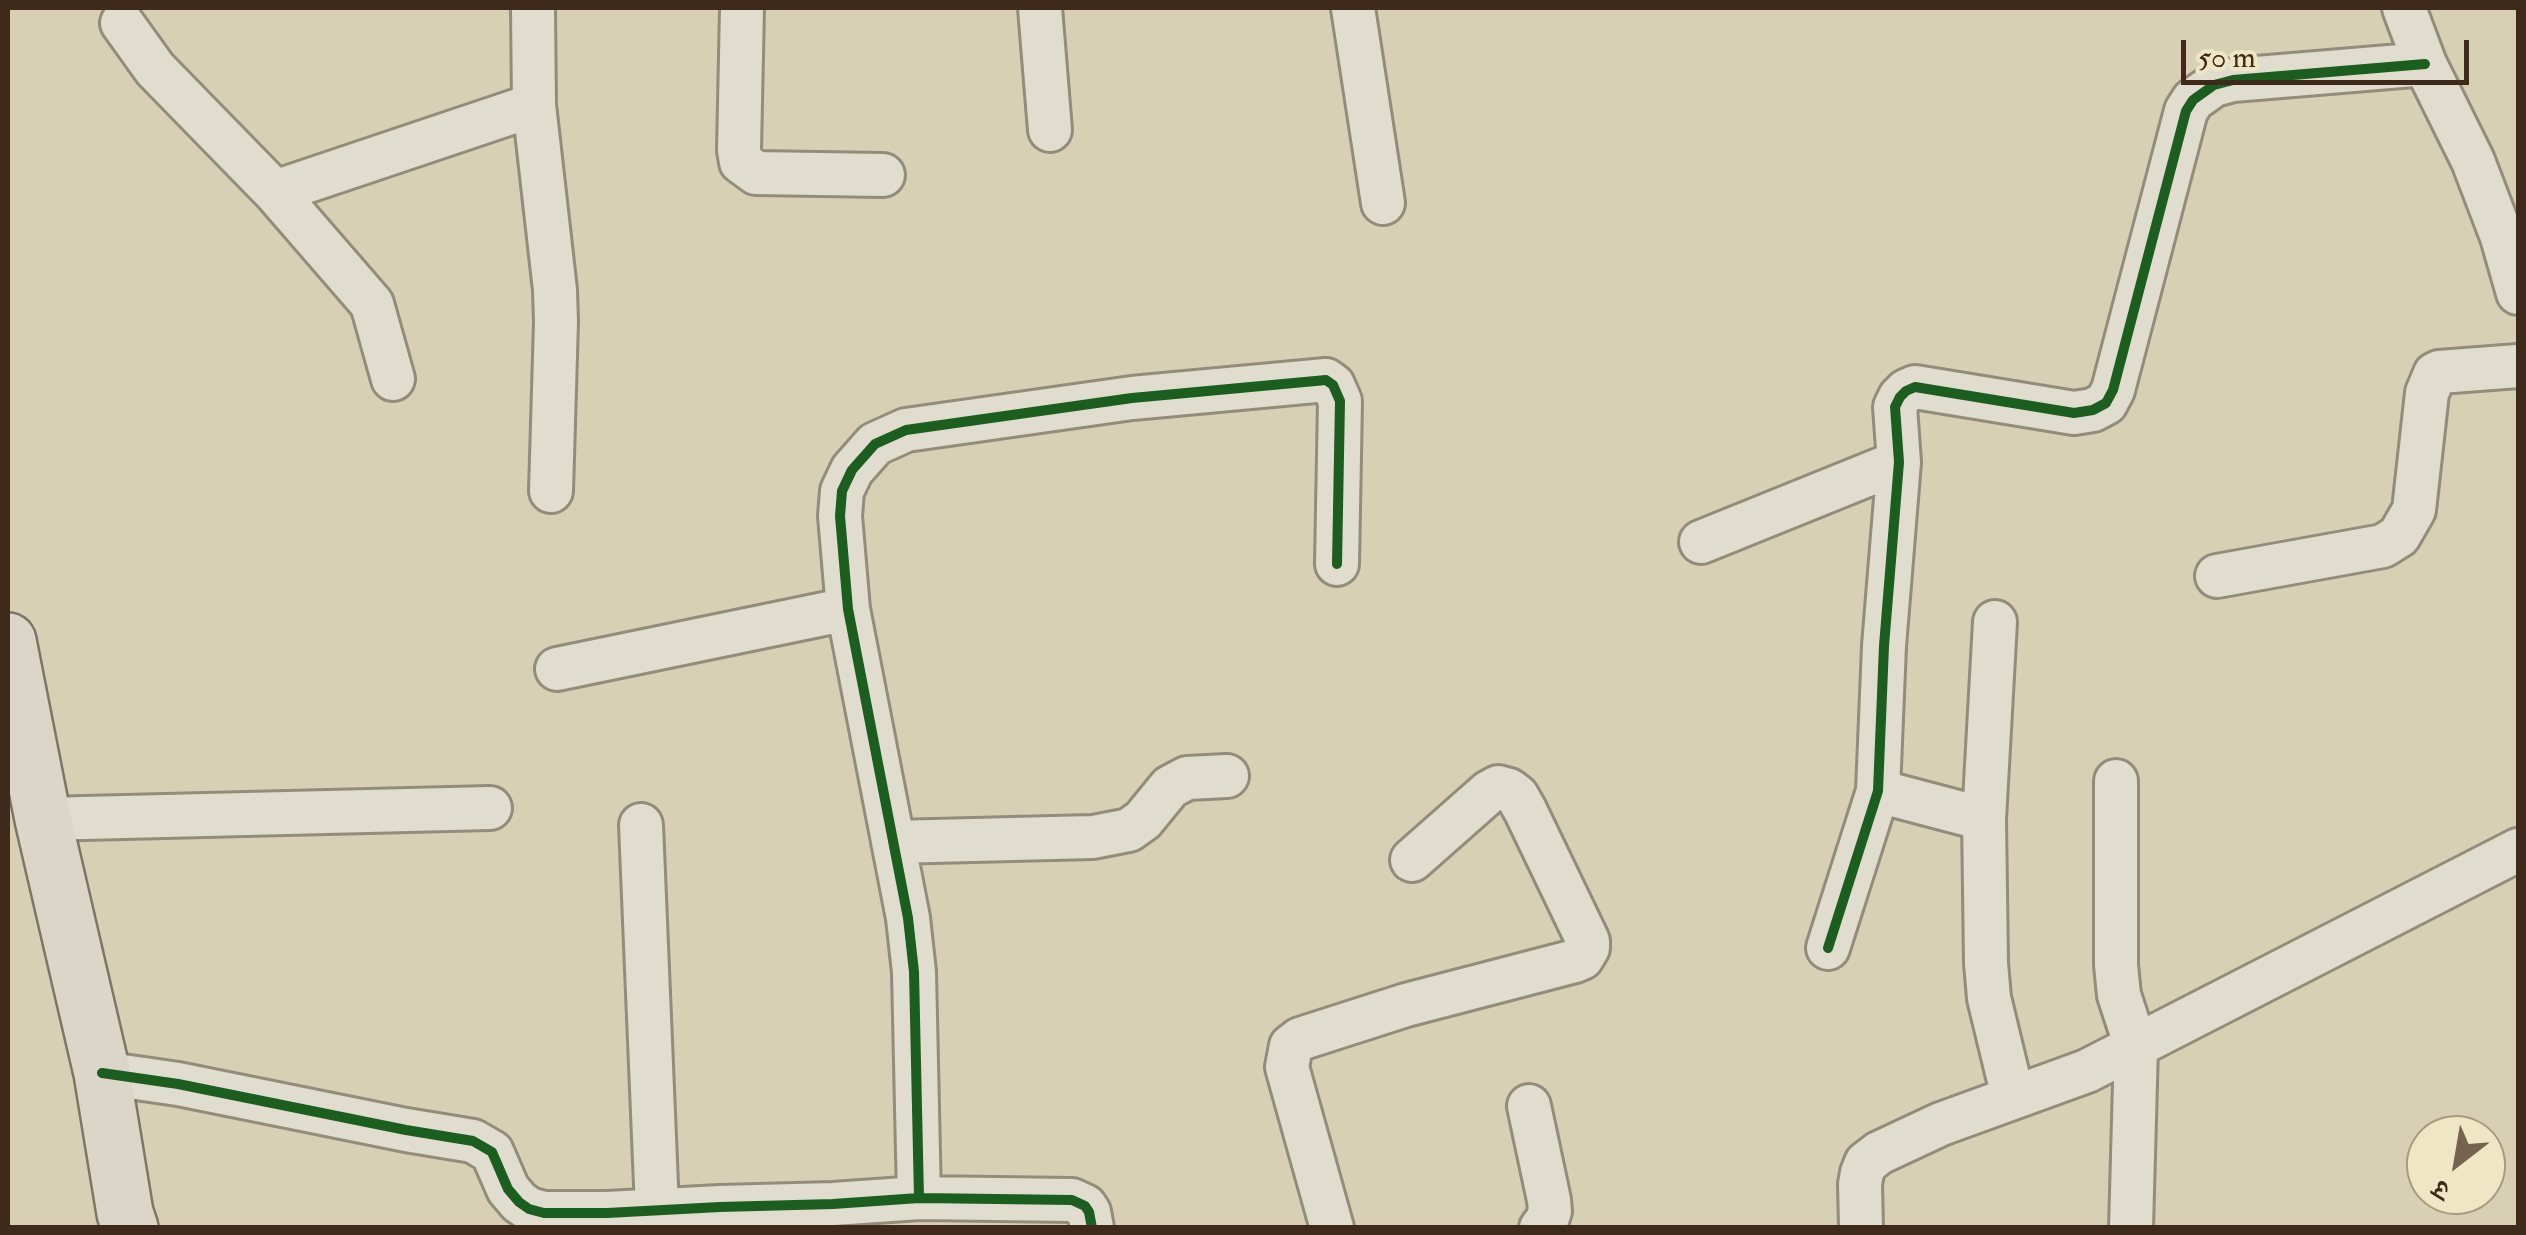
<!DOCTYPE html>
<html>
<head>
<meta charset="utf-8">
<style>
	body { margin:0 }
	#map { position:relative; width:2526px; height:1235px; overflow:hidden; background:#d8d0b5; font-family:"IM FELL Double Pica","Noto Serif Devanagari",serif }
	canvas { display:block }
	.frame { position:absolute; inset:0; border:10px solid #3f291a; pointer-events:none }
	.north { position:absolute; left:2406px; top:1115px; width:100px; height:100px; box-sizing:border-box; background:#efe6c5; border:2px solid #a99a81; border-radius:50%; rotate:211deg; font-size:28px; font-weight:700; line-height:40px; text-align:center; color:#3f291a }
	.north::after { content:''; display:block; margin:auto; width:35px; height:45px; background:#756350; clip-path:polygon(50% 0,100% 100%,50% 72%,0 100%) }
	.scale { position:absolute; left:2181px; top:40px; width:288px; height:45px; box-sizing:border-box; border:5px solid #3f291a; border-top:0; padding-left:12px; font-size:30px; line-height:35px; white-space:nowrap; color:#3f291a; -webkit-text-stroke:8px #efe6c5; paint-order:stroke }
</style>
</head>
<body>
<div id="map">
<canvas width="2526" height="1235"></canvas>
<div class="frame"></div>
<div class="north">उ</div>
<div class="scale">50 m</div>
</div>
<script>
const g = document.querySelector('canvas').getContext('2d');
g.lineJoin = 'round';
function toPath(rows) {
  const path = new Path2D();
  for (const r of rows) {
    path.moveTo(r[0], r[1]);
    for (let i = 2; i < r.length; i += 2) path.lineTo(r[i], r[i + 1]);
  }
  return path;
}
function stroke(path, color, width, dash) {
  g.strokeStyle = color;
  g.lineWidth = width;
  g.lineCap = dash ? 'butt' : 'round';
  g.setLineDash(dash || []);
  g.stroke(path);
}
const street = toPath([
	[533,8,534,105,555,290,556,322,551,491],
	[742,8,739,150,741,162,756,173,883,175],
	[1040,8,1050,130],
	[1353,8,1383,203],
	[2404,8,2425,64,2473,161,2502,237,2518,293],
	[122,23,155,69,275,192,372,304,393,379],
	[275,192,534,105],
	[1701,542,1899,462],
	[2217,576,2383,546,2399,536,2414,510,2427,393,2435,374,2439,372,2518,366],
	[1995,622,1984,819,1986,963,1989,998,2013,1097],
	[557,669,848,609],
	[2116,781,2116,965,2119,995,2136,1047,2131,1228],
	[1878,791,1984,819],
	[43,819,490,808],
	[641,825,657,1209],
	[893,842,1093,837,1129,830,1143,820,1170,787,1187,778,1227,776],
	[1828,948,1878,791,1884,646,1899,462,1895,407,1900,397,1906,391,1915,387,2074,413,2093,410,2106,403,2113,390,2186,111,2193,100,2214,85,2233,80,2425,64],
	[102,1073,178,1084,406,1130,473,1141,492,1152,508,1189,519,1202,529,1209,544,1213,607,1213,720,1207,833,1204,919,1198,1072,1200,1085,1206,1089,1212,1092,1228],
	[1529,1106,1549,1200,1550,1211,1547,1220,1541,1228],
	[919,1198,914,972,908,918,848,609,840,516,842,491,852,470,875,444,906,430,1132,398,1326,380,1333,385,1340,401,1337,564],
	[1332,1228,1287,1067,1291,1046,1300,1039,1406,1005,1575,961,1582,958,1588,948,1588,941,1525,810,1517,796,1509,790,1498,787,1489,792,1412,860],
	[1861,1228,1860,1184,1862,1173,1866,1163,1879,1153,1941,1124,2087,1071,2518,850]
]);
const primary = toPath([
	[8,641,43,819,102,1073,125,1213,130,1228]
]);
const cycleway = toPath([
	[1828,948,1878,791,1884,646,1899,462,1895,407,1900,397,1906,391,1915,387,2074,413,2093,410,2106,403,2113,390,2186,111,2193,100,2214,85,2233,80,2425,64],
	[102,1073,178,1084,406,1130,473,1141,492,1152,508,1189,519,1202,529,1209,544,1213,607,1213,720,1207,833,1204,919,1198,1072,1200,1085,1206,1089,1212,1092,1228],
	[919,1198,914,972,908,918,848,609,840,516,842,491,852,470,875,444,906,430,1132,398,1326,380,1333,385,1340,401,1337,564]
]);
stroke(street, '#938c7b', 48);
stroke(primary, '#7d7566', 60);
stroke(street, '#e0dcce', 42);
stroke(primary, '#dbd6c7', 55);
stroke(cycleway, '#1b5e20', 10);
</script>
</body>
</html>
